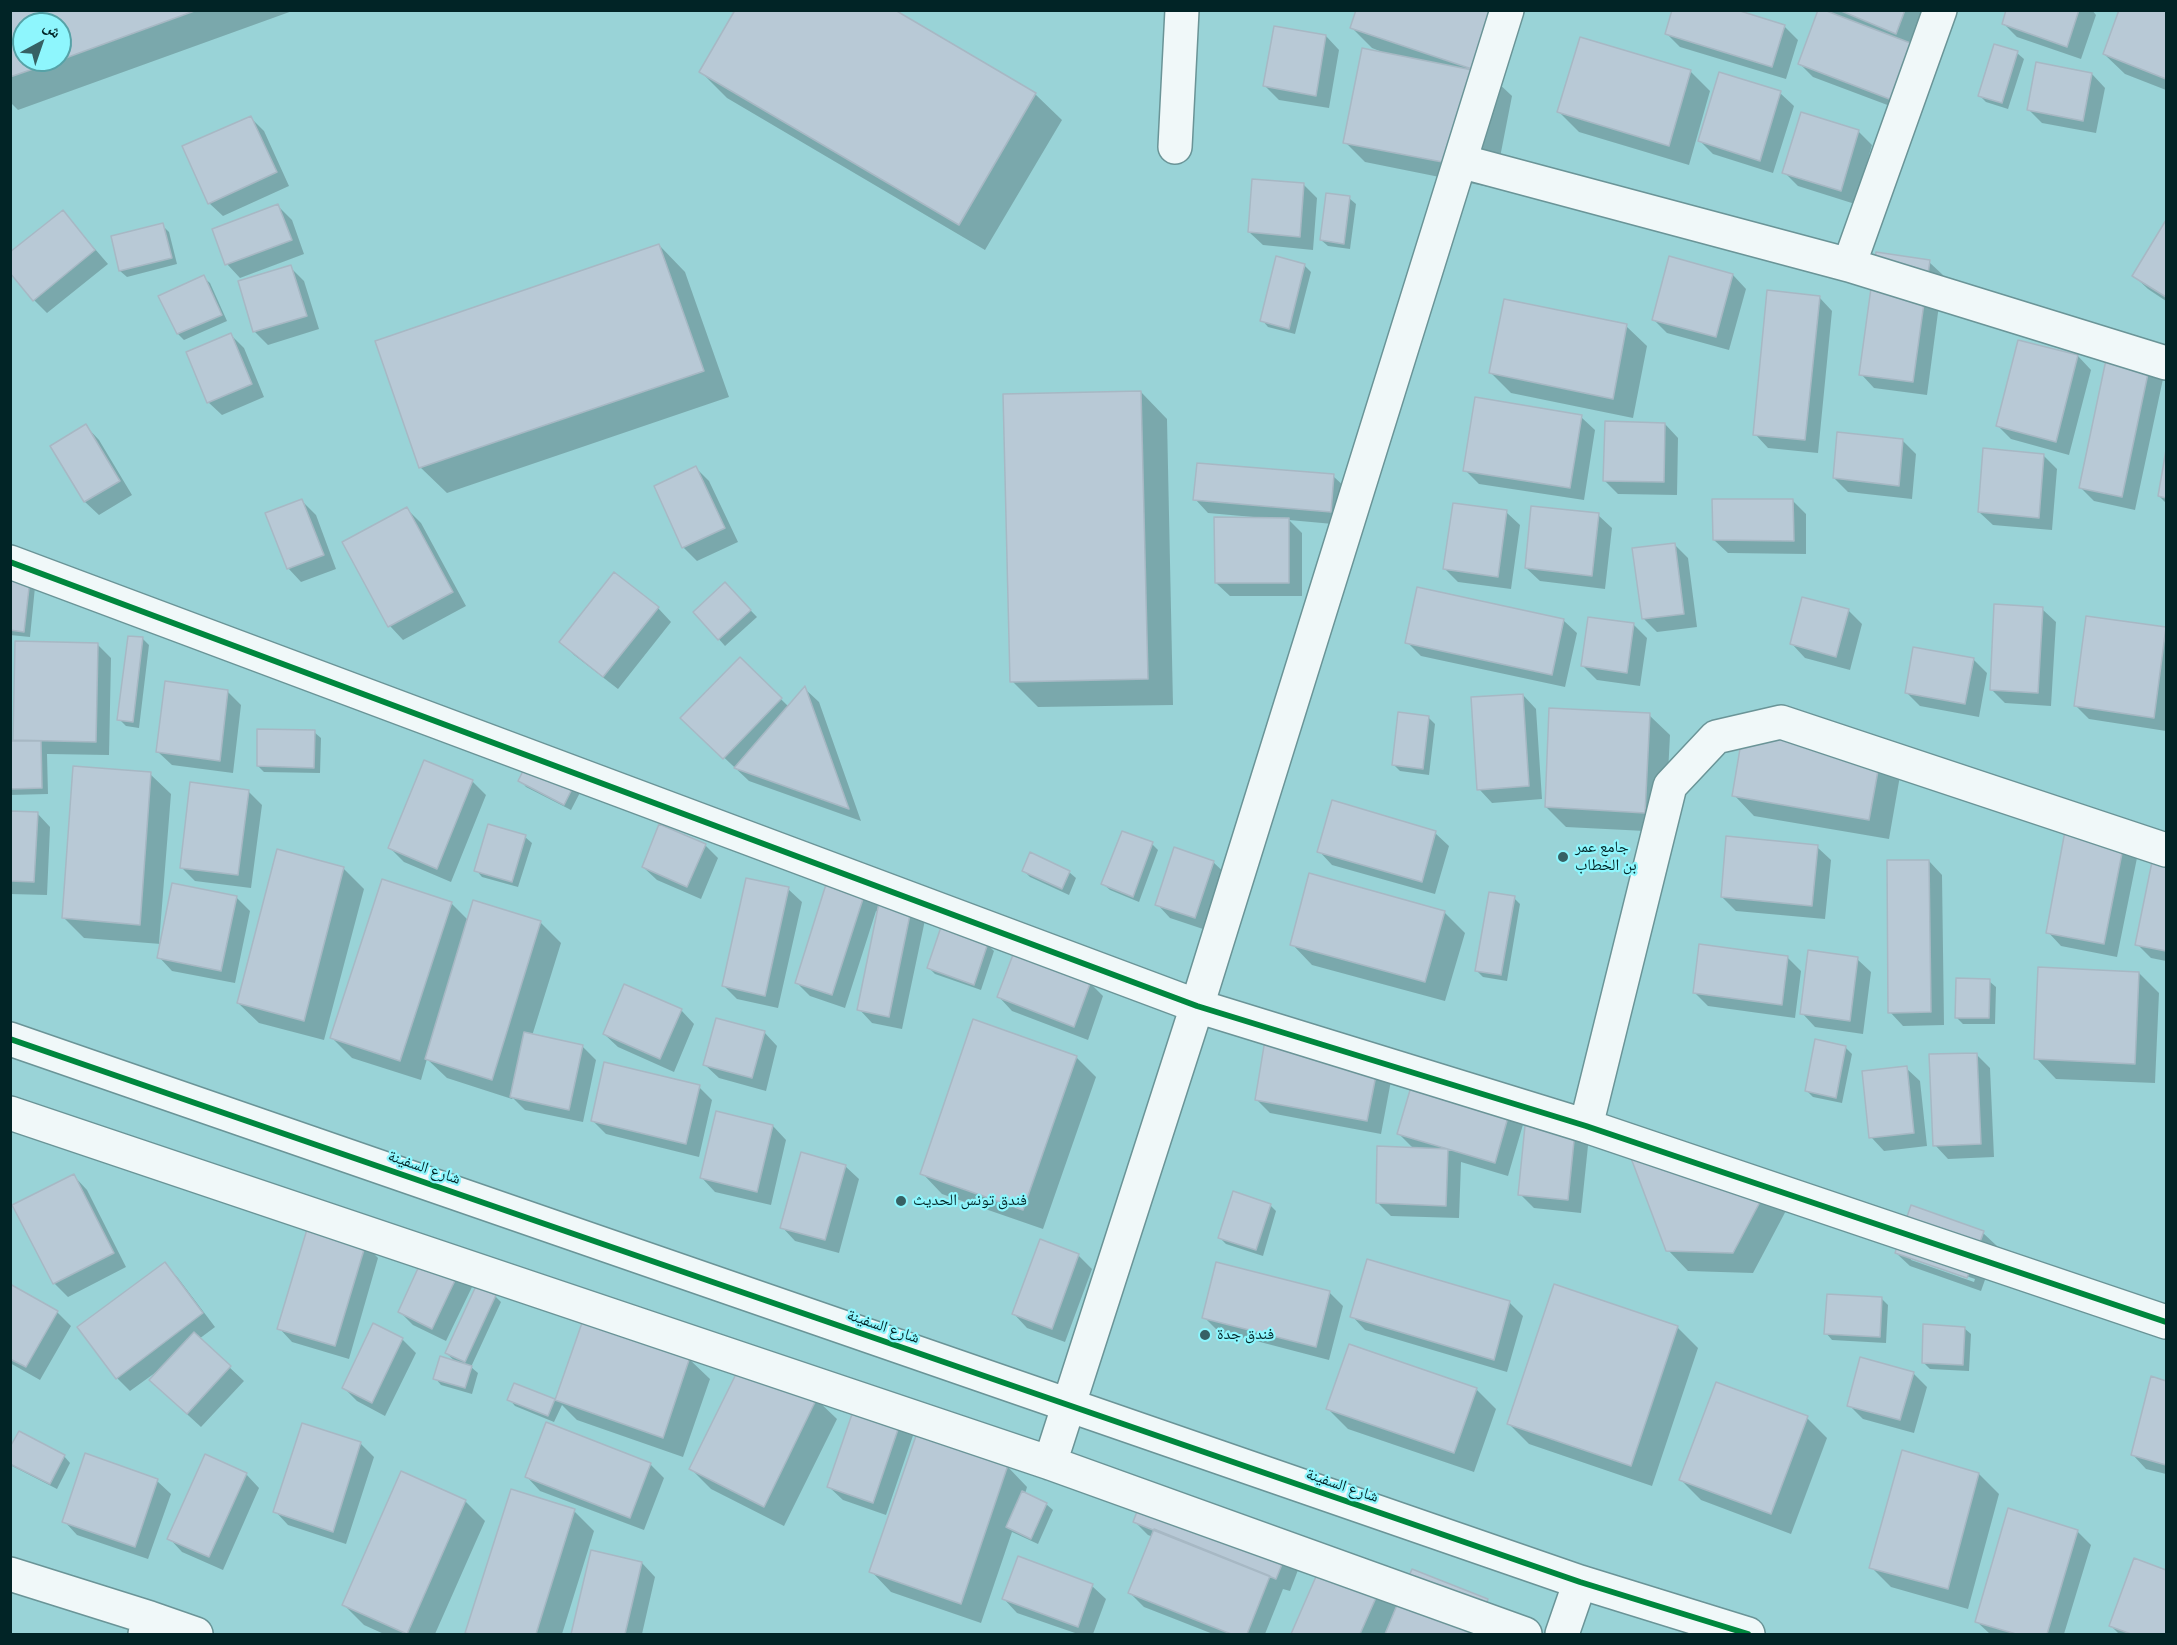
<!DOCTYPE html>
<html>
<head>
<meta charset="utf-8">
<style>
	body { margin:0 }
	#map { position:relative; width:2177px; height:1645px; overflow:hidden; background:#99d3d7; font-family:Signika,"Noto Naskh Arabic",sans-serif }
	canvas { display:block }
	.frame { position:absolute; inset:0; border:12px solid #012426; pointer-events:none }
	.north { position:absolute; left:12px; top:12px; width:60px; height:60px; box-sizing:border-box; background:#8ef6fd; border:2px solid #56a2a7; border-radius:50%; rotate:40deg; font-size:16px; font-weight:700; line-height:24px; text-align:center; color:#012426 }
	.north::after { content:''; display:block; margin:auto; width:21px; height:27px; background:#366164; clip-path:polygon(50% 0,100% 100%,50% 72%,0 100%) }
</style>
</head>
<body>
<div id="map">
<canvas width="2177" height="1645"></canvas>
<div class="frame"></div>
<div class="north">ش</div>
</div>
<script>
const g = document.querySelector('canvas').getContext('2d');
g.lineJoin = 'round';
function paint(path, color) {
  g.fillStyle = color;
  g.fill(path, 'evenodd');
}
function toPath(rows) {
  const path = new Path2D();
  for (const r of rows) {
    path.moveTo(r[0], r[1]);
    for (let i = 2; i < r.length; i += 2) path.lineTo(r[i], r[i + 1]);
  }
  return path;
}
function stroke(path, color, width, dash) {
  g.strokeStyle = color;
  g.lineWidth = width;
  g.lineCap = dash ? 'butt' : 'round';
  g.setLineDash(dash || []);
  g.stroke(path);
}
function write(font, color, halo, rows, align = 'center') {
  g.font = font + ' Signika,"Noto Naskh Arabic",sans-serif';
  g.lineWidth = 4.5;
  g.setLineDash([]);
  g.textBaseline = 'middle';
  g.strokeStyle = halo;
  g.fillStyle = color;
  for (const [text, x, y, turn = 0] of rows) {
    g.save();
    g.translate(x, y);
    g.rotate((+turn || 0) * Math.PI / 180);
    g.textAlign = isNaN(turn) ? turn : align;
    if (halo) g.strokeText(text, 0, 0);
    g.fillText(text, 0, 0);
    g.restore();
  }
}
const shadow = toPath([
	[10,10,295,10,18,110,10,102],
	[24,24,60,24,60,60,24,60],
	[892,10,1035,94,1062,120,985,250,727,98,701,72],
	[1357,10,1495,80,1512,96,1494,188,1365,162,1345,142,1382,52,1372,48,1352,28],
	[1820,10,1923,10,1910,45,1906,112,1813,77,1800,64],
	[2008,10,2092,10,2096,15,2081,59,2017,37,2004,24],
	[2121,10,2166,10,2166,90,2125,74,2104,54],
	[1784,26,1798,40,1786,79,1680,47,1667,34],
	[1326,36,1339,50,1329,108,1279,100,1265,86],
	[2017,53,2024,59,2008,109,1986,102,1980,96],
	[2037,63,2092,74,2105,88,2096,133,2042,123,2028,109],
	[1690,71,1710,91,1689,165,1579,132,1559,112],
	[1780,93,1794,106,1773,173,1713,154,1699,140],
	[251,118,264,131,289,186,223,216,209,203],
	[1858,131,1872,145,1855,204,1798,186,1784,172],
	[1304,185,1317,198,1313,250,1263,245,1249,232],
	[1349,198,1356,204,1350,249,1328,246,1321,240],
	[278,206,292,220,304,254,240,278,227,264],
	[63,212,108,264,47,313,34,300],
	[2166,223,2166,301,2148,289,2134,276],
	[162,225,169,232,177,264,127,277,120,271],
	[659,245,685,272,729,397,447,493,420,467],
	[1670,258,1733,275,1746,289,1729,350,1667,333,1653,319],
	[1929,262,1943,275,1927,395,1874,388,1861,374],
	[1304,265,1311,272,1295,334,1268,327,1262,320],
	[290,267,304,281,319,329,268,345,255,332,239,282],
	[203,277,210,283,227,321,184,340,178,334],
	[1819,297,1832,311,1818,453,1768,448,1755,434],
	[1626,326,1647,346,1633,418,1511,393,1491,373],
	[231,335,244,348,264,397,222,415,208,402],
	[2019,341,2078,356,2091,370,2069,455,2011,439,1998,426],
	[2149,366,2163,379,2135,510,2094,501,2080,487],
	[1141,392,1167,419,1173,705,1038,707,1012,681],
	[1581,417,1595,430,1584,500,1479,484,1465,470],
	[1665,424,1678,438,1677,495,1618,494,1604,480],
	[86,426,99,440,132,495,99,515,85,502,52,447],
	[1902,440,1916,454,1912,499,1848,492,1834,478],
	[2043,455,2057,469,2052,530,1993,525,1979,512],
	[2166,458,2166,503,2159,496],
	[696,468,709,481,738,542,697,561,683,547],
	[1333,476,1347,489,1344,525,1289,520,1302,533,1302,596,1230,596,1216,583,1253,517,1208,513,1195,499],
	[1792,500,1806,514,1806,554,1728,553,1714,540],
	[302,501,316,515,336,569,301,582,288,568],
	[407,509,421,523,466,606,403,640,390,626,344,543],
	[1506,512,1520,525,1511,589,1458,582,1444,568],
	[1598,515,1612,528,1605,589,1540,581,1526,568],
	[1674,544,1688,558,1697,627,1657,632,1643,618],
	[10,578,35,587,30,637,10,635],
	[725,584,757,617,725,646,695,612],
	[658,608,671,622,618,689,574,655,561,641],
	[2042,609,2056,622,2051,706,2005,703,1992,690],
	[1848,610,1862,624,1850,670,1805,658,1792,644],
	[2087,617,2166,629,2166,731,2089,719,2075,705],
	[1563,620,1577,633,1565,687,1421,656,1407,642],
	[1633,624,1647,638,1640,686,1597,680,1583,666],
	[143,639,149,645,139,728,126,726,119,719],
	[97,644,111,658,109,755,47,754,48,794,10,795,10,743,18,743,15,740],
	[740,659,789,707,805,689,819,702,861,821,749,781,696,731],
	[1973,659,1987,673,1979,717,1920,706,1906,692],
	[227,691,241,705,233,773,172,765,158,752],
	[1523,695,1536,709,1542,799,1492,803,1479,789],
	[1649,715,1670,735,1665,832,1566,827,1546,807],
	[1428,717,1435,724,1429,775,1400,771,1393,764],
	[1745,727,1901,770,1889,839,1754,816,1734,795],
	[314,732,321,738,320,773,264,772,258,766],
	[150,774,171,794,159,943,236,897,250,911,235,983,172,971,159,957,161,944,84,938,64,918],
	[588,777,571,810,526,787,520,780],
	[472,781,486,795,451,882,404,862,390,848],
	[248,791,262,805,251,888,195,881,181,867],
	[10,812,37,813,50,827,47,895,10,894],
	[2067,832,2137,858,2117,957,2061,946,2048,932],
	[1435,833,1449,846,1435,894,1332,865,1319,851],
	[525,837,532,843,518,887,482,877,476,870],
	[1152,844,1158,850,1139,902,1110,890,1103,884],
	[705,845,718,858,701,899,657,880,643,867],
	[1817,847,1831,860,1825,919,1736,911,1722,897],
	[2166,857,2166,961,2151,958,2137,944],
	[1929,861,1942,875,1944,1025,1903,1026,1890,1012],
	[1213,862,1227,875,1209,931,1170,918,1157,904],
	[834,864,925,920,902,1029,872,1023,859,1009,878,912,876,911,845,1008,810,996,797,983],
	[343,868,364,889,324,1040,259,1023,238,1003],
	[1023,870,1069,872,1076,878,1069,895,1030,877],
	[788,889,802,902,778,1008,737,999,723,985],
	[1514,898,1520,904,1507,981,1483,977,1477,971],
	[451,903,469,921,540,922,561,943,532,1036,582,1046,596,1060,583,1122,525,1110,513,1098,512,1099,447,1078,427,1059,421,1080,352,1058,332,1038],
	[1444,912,1465,933,1445,1001,1312,965,1292,944],
	[988,945,994,951,981,990,935,974,929,968],
	[1787,957,1801,971,1795,1018,1708,1006,1694,992],
	[1857,959,1871,972,1863,1034,1815,1027,1802,1013],
	[2139,973,2159,993,2155,1083,2056,1079,2036,1058],
	[1989,981,1996,987,1995,1024,1963,1024,1956,1017],
	[1090,983,1103,996,1088,1040,1012,1011,999,997],
	[681,1010,694,1024,674,1072,618,1047,604,1034],
	[764,1032,777,1046,766,1091,719,1078,705,1065],
	[1845,1047,1852,1054,1842,1103,1813,1097,1806,1090],
	[1976,1054,1990,1068,1994,1157,1948,1159,1935,1145],
	[1076,1057,1096,1077,1043,1229,942,1194,922,1173],
	[1906,1068,1920,1081,1927,1146,1884,1151,1871,1137],
	[1393,1070,1381,1134,1270,1113,1256,1099],
	[699,1087,712,1100,699,1157,606,1134,592,1120],
	[1529,1104,1508,1176,1461,1162,1459,1218,1391,1216,1377,1202,1414,1149,1399,1134],
	[717,1113,773,1126,786,1140,771,1205,715,1192,702,1178],
	[1528,1117,1589,1136,1581,1213,1534,1208,1520,1194],
	[1619,1123,1789,1205,1753,1273,1688,1271,1668,1250],
	[845,1166,859,1179,839,1253,795,1241,782,1227],
	[74,1176,87,1190,126,1267,68,1297,54,1283],
	[1270,1205,1276,1211,1263,1256,1226,1244,1220,1238],
	[1983,1233,1997,1246,1981,1291,1910,1266,1896,1253],
	[1911,1257,1975,1279,1974,1282,1911,1260],
	[365,1244,378,1258,349,1359,292,1342,279,1328],
	[1078,1255,1092,1269,1065,1342,1027,1328,1014,1314],
	[1368,1261,1510,1303,1523,1316,1507,1372,1365,1330,1352,1316],
	[165,1264,178,1278,215,1327,199,1339,244,1381,201,1427,165,1394,159,1370,130,1391,117,1378],
	[458,1273,472,1287,446,1341,413,1325,400,1312],
	[10,1285,57,1312,71,1326,40,1380,10,1363],
	[1329,1292,1343,1306,1329,1360,1218,1331,1204,1317],
	[495,1296,501,1302,471,1367,478,1373,472,1394,441,1385,435,1378,456,1362,446,1353],
	[1882,1299,1888,1305,1886,1343,1832,1340,1826,1333],
	[583,1322,689,1359,710,1379,683,1457,577,1420,562,1405,554,1422,515,1406,509,1399,514,1385,556,1401],
	[374,1325,402,1339,416,1353,385,1416,357,1401,344,1388],
	[1677,1327,1698,1348,1652,1486,1529,1444,1509,1424],
	[1964,1328,1971,1334,1969,1371,1930,1369,1923,1362],
	[1913,1373,1927,1387,1914,1433,1863,1419,1849,1405],
	[2152,1378,2166,1382,2166,1474,2146,1469,2133,1455],
	[863,1387,920,1415,886,1515,843,1500,829,1487],
	[1476,1389,1496,1409,1474,1472,1348,1429,1328,1409],
	[816,1399,837,1419,784,1526,711,1489,691,1469],
	[1807,1418,1827,1438,1791,1534,1701,1500,1681,1480],
	[546,1424,651,1465,664,1478,644,1530,540,1491,527,1477],
	[303,1425,361,1444,374,1457,346,1544,288,1525,275,1511],
	[10,1450,64,1456,70,1463,57,1489,12,1466],
	[1007,1466,1027,1487,1025,1494,1046,1504,1053,1510,1038,1544,1012,1532,981,1623,891,1592,871,1571],
	[246,1474,259,1488,223,1570,182,1552,169,1538],
	[1979,1474,1999,1494,1968,1609,1891,1587,1871,1567],
	[157,1481,171,1494,148,1559,77,1535,64,1521],
	[465,1501,485,1521,435,1634,384,1634,364,1625,344,1605],
	[574,1511,594,1531,562,1634,469,1634,467,1633],
	[1135,1522,1303,1557,1290,1591,1283,1589,1265,1634,1213,1634,1144,1607,1130,1593,1153,1537,1148,1535],
	[2077,1531,2091,1545,2064,1634,1990,1634,1976,1621],
	[592,1551,642,1563,655,1577,642,1634,573,1634],
	[1329,1551,1487,1601,1500,1614,1492,1634,1293,1634],
	[2135,1560,2166,1571,2166,1634,2119,1634,2111,1626],
	[1092,1586,1106,1599,1093,1634,1078,1634,1017,1613,1004,1599]
]);
const building = toPath([
	[10,10,197,10,60,60,60,24,24,24,24,60,59,60,10,77,10,10],
	[735,10,895,10,1036,93,959,225,699,72,735,10],
	[1356,10,1491,10,1472,69,1350,28,1356,10],
	[1672,10,1737,10,1785,25,1772,67,1665,34,1672,10],
	[1818,10,1824,10,1913,44,1892,100,1798,64,1818,10],
	[1839,10,1905,10,1896,34,1839,10],
	[2006,10,2079,10,2067,47,2002,24,2006,10],
	[2119,10,2166,10,2166,79,2103,54,2119,10],
	[1274,26,1326,35,1316,96,1263,86,1274,26],
	[1580,37,1691,70,1669,146,1557,112,1580,37],
	[1994,44,2018,51,2002,103,1978,96,1994,44],
	[1362,48,1492,74,1474,168,1343,143,1362,48],
	[2036,62,2092,73,2083,121,2027,110,2036,62],
	[1719,72,1781,91,1760,161,1698,141,1719,72],
	[1801,112,1859,130,1841,191,1782,173,1801,112],
	[251,116,277,172,208,204,182,146,251,116],
	[1252,179,1304,183,1300,237,1248,232,1252,179],
	[1326,193,1350,196,1344,244,1320,240,1326,193],
	[278,204,292,240,225,265,212,229,278,204],
	[63,210,95,250,33,301,10,273,10,252,63,210],
	[2166,220,2166,297,2132,276,2166,220],
	[163,223,172,258,119,271,111,236,163,223],
	[659,244,704,371,419,468,375,341,659,244],
	[1876,252,1930,260,1913,382,1859,375,1876,252],
	[1276,256,1305,264,1289,329,1260,321,1276,256],
	[1669,256,1733,274,1716,337,1652,320,1669,256],
	[291,265,307,316,253,332,238,281,291,265],
	[204,275,222,315,177,334,158,296,204,275],
	[1767,290,1820,296,1805,440,1753,435,1767,290],
	[1504,299,1627,324,1613,399,1489,373,1504,299],
	[231,333,252,384,207,403,186,352,231,333],
	[2018,340,2078,355,2056,442,1996,426,2018,340],
	[2107,355,2150,364,2122,497,2079,488,2107,355],
	[1141,391,1148,679,1010,682,1003,394,1141,391],
	[1475,397,1582,415,1570,488,1463,471,1475,397],
	[1605,421,1665,423,1664,482,1603,481,1605,421],
	[86,424,120,481,84,502,50,446,86,424],
	[1837,432,1903,439,1899,486,1833,478,1837,432],
	[1983,448,2044,454,2039,518,1978,512,1983,448],
	[2166,450,2166,498,2158,496,2166,450],
	[1197,463,1334,474,1331,512,1193,500,1197,463],
	[696,466,725,528,682,548,654,486,696,466],
	[302,499,324,555,287,569,265,513,302,499],
	[1712,499,1793,499,1794,541,1713,540,1712,499],
	[1453,503,1507,510,1498,577,1443,569,1453,503],
	[1531,506,1599,513,1592,576,1525,568,1531,506],
	[407,507,453,592,388,627,342,542,407,507],
	[1214,517,1289,518,1289,583,1215,583,1214,517],
	[1675,543,1684,614,1642,619,1632,548,1675,543],
	[614,572,659,607,603,677,559,642,614,572],
	[10,577,30,579,24,632,10,630,10,577],
	[725,582,751,610,718,640,693,612,725,582],
	[1417,587,1564,619,1552,675,1405,643,1417,587],
	[1802,597,1849,609,1836,657,1790,644,1802,597],
	[1994,604,2043,607,2038,693,1990,690,1994,604],
	[2086,616,2166,627,2154,718,2074,706,2086,616],
	[1588,617,1634,623,1627,673,1581,666,1588,617],
	[128,636,143,637,133,722,117,720,128,636],
	[15,641,98,643,96,742,13,740,15,641],
	[1913,647,1974,658,1965,704,1905,693,1913,647],
	[740,657,782,698,723,759,680,718,740,657],
	[165,681,228,690,220,761,156,752,165,681],
	[805,686,849,809,734,768,805,686],
	[1523,694,1529,786,1477,790,1471,697,1523,694],
	[1549,708,1650,713,1645,813,1545,807,1549,708],
	[1398,712,1429,716,1423,769,1392,765,1398,712],
	[1744,725,1882,749,1869,820,1732,796,1744,725],
	[257,729,315,730,314,768,257,766,257,729],
	[10,741,41,741,42,788,10,789,10,741],
	[536,745,582,769,564,805,518,781,536,745],
	[424,760,473,780,437,869,388,848,424,760],
	[73,766,151,772,140,925,62,918,73,766],
	[190,782,249,790,238,875,180,868,190,782],
	[1332,800,1436,831,1422,882,1317,852,1332,800],
	[10,811,38,812,34,882,10,881,10,811],
	[488,824,526,835,512,882,474,871,488,824],
	[659,824,706,844,687,887,642,867,659,824],
	[1122,831,1153,842,1133,897,1101,884,1122,831],
	[2065,831,2124,843,2104,944,2046,933,2065,831],
	[1726,836,1818,845,1812,906,1721,897,1726,836],
	[1174,847,1214,861,1195,918,1155,905,1174,847],
	[277,849,344,867,304,1021,237,1003,277,849],
	[1030,852,1070,871,1062,889,1022,871,1030,852],
	[2154,852,2166,855,2166,951,2135,945,2154,852],
	[1887,860,1929,860,1931,1012,1888,1013,1887,860],
	[833,862,871,874,832,995,795,983,833,862],
	[1309,873,1445,911,1425,982,1290,945,1309,873],
	[746,878,789,887,765,996,722,986,746,878],
	[382,879,452,902,400,1061,330,1038,382,879],
	[172,883,237,896,221,971,157,958,172,883],
	[1489,892,1515,896,1501,975,1475,971,1489,892],
	[880,898,912,905,889,1017,857,1010,880,898],
	[473,900,541,921,492,1080,425,1059,473,900],
	[941,927,988,943,974,985,927,968,941,927],
	[1699,944,1788,956,1782,1005,1693,993,1699,944],
	[1808,950,1858,957,1850,1021,1800,1014,1808,950],
	[1014,952,1091,981,1074,1027,997,997,1014,952],
	[2038,967,2139,972,2135,1064,2034,1059,2038,967],
	[1956,978,1990,979,1989,1018,1955,1018,1956,978],
	[624,984,682,1009,660,1059,603,1034,624,984],
	[716,1018,765,1031,752,1078,703,1065,716,1018],
	[973,1019,1077,1056,1023,1210,920,1174,973,1019],
	[524,1032,583,1045,569,1110,510,1097,524,1032],
	[1266,1034,1380,1055,1367,1121,1255,1100,1266,1034],
	[1815,1039,1846,1046,1836,1098,1805,1091,1815,1039],
	[1977,1053,1981,1144,1933,1146,1929,1054,1977,1053],
	[1419,1060,1516,1089,1495,1163,1397,1134,1419,1060],
	[604,1062,700,1085,686,1144,591,1121,604,1062],
	[1907,1066,1914,1133,1869,1138,1862,1071,1907,1066],
	[716,1111,773,1125,757,1192,700,1178,716,1111],
	[1526,1116,1576,1121,1568,1200,1518,1195,1526,1116],
	[1617,1121,1770,1183,1733,1253,1666,1251,1617,1121],
	[1377,1146,1448,1149,1446,1206,1376,1203,1377,1146],
	[801,1152,846,1165,825,1240,780,1228,801,1152],
	[74,1174,114,1253,53,1284,12,1205,74,1174],
	[1233,1191,1271,1204,1256,1250,1218,1238,1233,1191],
	[1911,1205,1984,1231,1967,1278,1895,1253,1911,1205],
	[308,1226,366,1243,335,1346,277,1329,308,1226],
	[1040,1239,1079,1254,1052,1329,1012,1314,1040,1239],
	[424,1255,459,1272,432,1329,398,1312,424,1255],
	[1367,1259,1510,1301,1494,1360,1350,1317,1367,1259],
	[165,1262,203,1313,116,1379,77,1327,165,1262],
	[1216,1262,1330,1291,1316,1347,1202,1318,1216,1262],
	[10,1284,58,1311,26,1367,10,1359,10,1284],
	[1554,1284,1678,1326,1631,1466,1507,1424,1554,1284],
	[476,1286,496,1295,465,1362,445,1353,476,1286],
	[1827,1294,1882,1297,1880,1337,1824,1334,1827,1294],
	[583,1320,690,1357,663,1438,555,1400,583,1320],
	[373,1323,403,1338,372,1403,342,1388,373,1323],
	[1923,1324,1965,1327,1963,1365,1922,1363,1923,1324],
	[194,1332,231,1366,187,1414,149,1380,194,1332],
	[1349,1344,1477,1388,1454,1453,1326,1409,1349,1344],
	[440,1356,472,1366,465,1388,433,1379,440,1356],
	[1860,1357,1914,1372,1900,1420,1847,1406,1860,1357],
	[743,1360,817,1398,764,1507,689,1469,743,1360],
	[2151,1376,2166,1381,2166,1465,2131,1455,2151,1376],
	[1716,1382,1808,1416,1771,1514,1679,1480,1716,1382],
	[514,1383,555,1399,548,1416,507,1400,514,1383],
	[862,1385,908,1400,873,1503,827,1487,862,1385],
	[546,1422,651,1463,630,1518,525,1477,546,1422],
	[302,1423,361,1442,333,1532,273,1512,302,1423],
	[19,1431,65,1455,50,1484,10,1464,10,1447,19,1431],
	[917,1433,1008,1465,961,1604,869,1572,917,1433],
	[1902,1450,1979,1473,1948,1589,1869,1568,1902,1450],
	[85,1453,158,1479,135,1547,62,1522,85,1453],
	[205,1454,247,1473,209,1557,167,1539,205,1454],
	[401,1471,466,1500,407,1634,342,1605,401,1471],
	[1147,1485,1291,1542,1276,1579,1133,1522,1147,1485],
	[511,1489,575,1509,536,1634,470,1634,465,1633,511,1489],
	[1022,1491,1047,1503,1031,1539,1006,1527,1022,1491],
	[2008,1508,2078,1530,2047,1634,2016,1634,1975,1622,2008,1508],
	[1154,1529,1270,1576,1247,1634,1231,1634,1128,1593,1154,1529],
	[1328,1549,1386,1575,1360,1634,1291,1634,1328,1549],
	[591,1550,642,1562,625,1634,571,1634,591,1550],
	[1018,1556,1093,1584,1078,1627,1002,1599,1018,1556],
	[2134,1558,2166,1570,2166,1634,2131,1634,2109,1626,2134,1558],
	[1412,1569,1488,1599,1474,1634,1385,1634,1412,1569]
]);
const minor = toPath([
	[1175,147,1182,10],
	[1460,161,1849,265,1940,10],
	[1849,265,2166,363],
	[10,562,1197,1006,1586,1126,2166,1322],
	[10,1039,1580,1582,1748,1634],
	[10,1113,1050,1463,1525,1634],
	[1586,1126,1670,786,1716,737,1781,722,2166,850],
	[1050,1463,1197,1006,1507,10],
	[10,1574,150,1618,145,1634],
	[150,1618,196,1634],
	[1562,1634,1580,1582]
]);
const cycleway = toPath([
	[10,562,1197,1006,1586,1126,2166,1322],
	[10,1039,1580,1582,1748,1634]
]);
const markers = [
	[1563,857,6,"#366164"],
	[901,1201,6,"#366164"],
	[1205,1335,6,"#366164"]
];
const poiNames = [
	["جامع عمر",1575,848],
	["بن الخطاب",1575,866],
	["فندق تونس الحديث",913,1201],
	["فندق جدة",1217,1335]
];
const streetNames = [
	["شارع السفينة",424,1168,19],
	["شارع السفينة",883,1327,19],
	["شارع السفينة",1342,1486,19]
];
paint(shadow, '#0003');
paint(building, '#b8c9d6');
stroke(building, '#a7b8c4', 1.5);
stroke(minor, '#6a9497', 36);
stroke(minor, '#f0f8f9', 33);
stroke(cycleway, '#00873e', 6);
for (const [x, y, r, color] of markers) {
  const dot = new Path2D();
  dot.arc(x, y, r, 0, 2 * Math.PI);
  g.fillStyle = color;
  g.fill(dot);
  stroke(dot, '#8ef6fd', 2);
}
write('16px', '#012426', '#8ef6fd', poiNames, 'left');
write('16px', '#012426', '#8ef6fd', streetNames);
</script>
</body>
</html>
